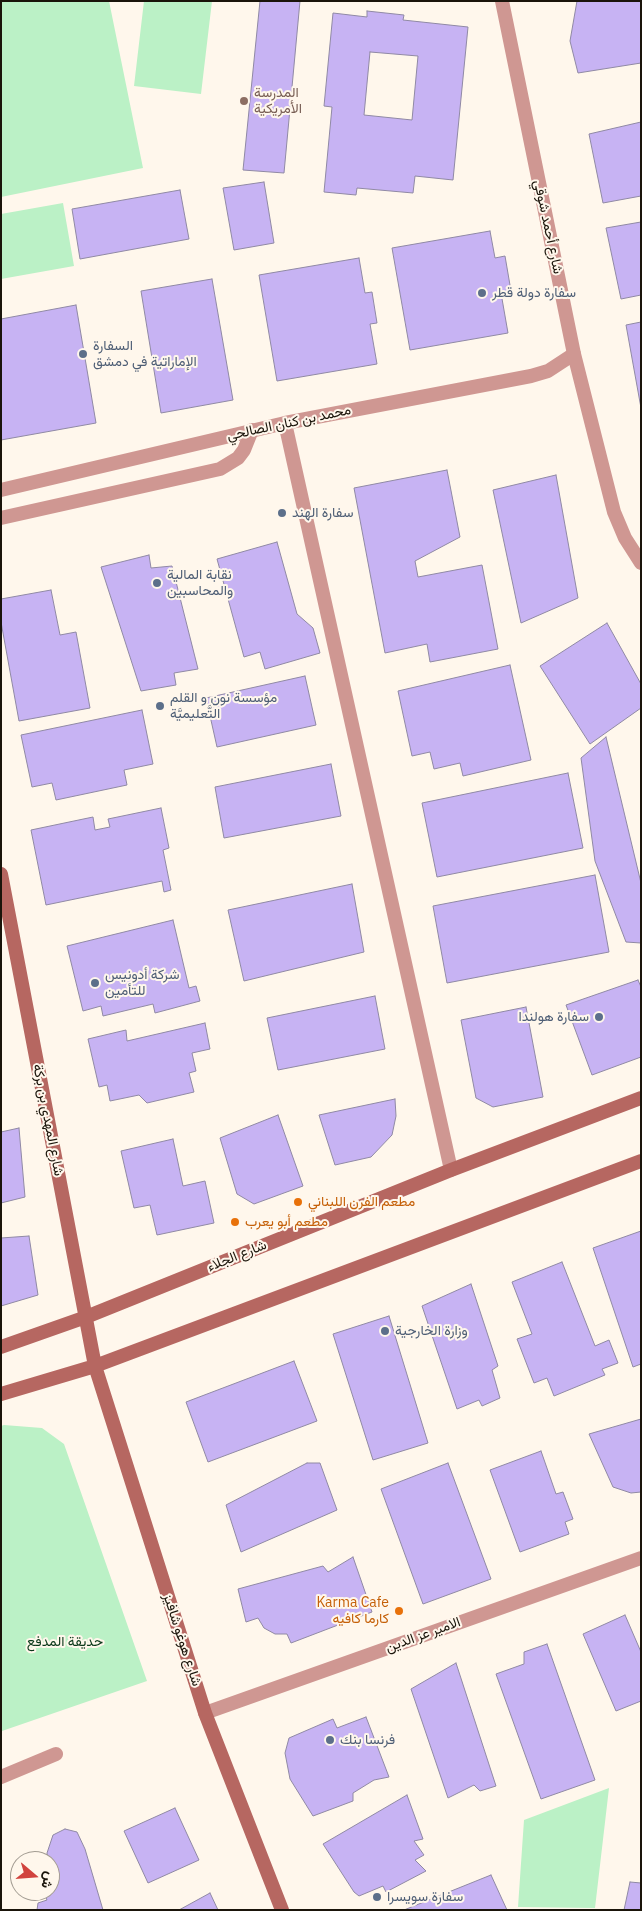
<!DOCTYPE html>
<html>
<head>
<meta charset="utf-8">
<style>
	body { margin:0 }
	#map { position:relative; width:642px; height:1911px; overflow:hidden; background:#fff7ec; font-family:"IBM Plex Sans",Vazirmatn,sans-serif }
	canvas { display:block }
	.frame { position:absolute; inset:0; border:2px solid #1a140a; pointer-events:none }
	.north { position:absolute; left:10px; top:1851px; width:50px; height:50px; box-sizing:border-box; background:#fff7ec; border:1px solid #a39c92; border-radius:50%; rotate:108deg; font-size:14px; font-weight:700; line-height:20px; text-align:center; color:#1a140a }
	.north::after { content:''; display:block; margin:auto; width:18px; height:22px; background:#d1433e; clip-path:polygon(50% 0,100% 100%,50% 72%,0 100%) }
</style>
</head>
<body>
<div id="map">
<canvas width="642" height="1911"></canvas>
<div class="frame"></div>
<div class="north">ش</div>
</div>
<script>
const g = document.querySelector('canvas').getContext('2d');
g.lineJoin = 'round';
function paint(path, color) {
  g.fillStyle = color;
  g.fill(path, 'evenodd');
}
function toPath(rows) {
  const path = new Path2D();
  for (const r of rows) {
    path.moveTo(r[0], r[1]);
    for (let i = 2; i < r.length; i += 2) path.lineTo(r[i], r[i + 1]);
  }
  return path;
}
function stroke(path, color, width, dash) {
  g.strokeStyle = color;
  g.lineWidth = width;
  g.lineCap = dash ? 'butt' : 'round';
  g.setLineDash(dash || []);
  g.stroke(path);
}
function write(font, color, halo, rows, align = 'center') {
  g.font = font + ' "IBM Plex Sans",Vazirmatn,sans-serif';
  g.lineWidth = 4;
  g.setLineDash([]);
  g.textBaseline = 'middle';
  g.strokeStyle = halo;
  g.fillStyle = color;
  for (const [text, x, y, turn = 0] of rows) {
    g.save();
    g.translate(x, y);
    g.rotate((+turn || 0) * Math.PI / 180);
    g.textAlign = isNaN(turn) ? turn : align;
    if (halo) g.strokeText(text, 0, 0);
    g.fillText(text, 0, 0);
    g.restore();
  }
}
const green = toPath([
	[1,1,109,1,143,168,1,197],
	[144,1,212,1,201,94,134,86],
	[63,203,74,266,1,279,1,214],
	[4,1425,42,1428,64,1444,147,1681,2,1731,1,1426],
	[609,1788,595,1908,518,1907,524,1820]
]);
const building = toPath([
	[260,1,300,1,284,173,243,170,260,1],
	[577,1,641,1,641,63,578,73,570,41,577,1],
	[367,11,404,15,403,20,468,27,453,180,415,176,413,193,357,188,356,195,324,192,332,107,324,106,333,13,367,17,367,11],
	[370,52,418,56,412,120,364,115,370,52],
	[641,122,641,196,603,203,589,134,641,122],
	[264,182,274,243,234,250,223,188,264,182],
	[180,190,189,239,80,259,72,209,180,190],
	[641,222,641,295,621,299,606,228,641,222],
	[490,231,495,258,505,256,511,291,501,293,508,333,410,350,392,248,490,231],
	[359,258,365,293,372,292,377,323,370,324,377,364,277,381,259,275,359,258],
	[212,279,233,400,161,413,141,291,212,279],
	[76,305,96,423,1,440,1,319,76,305],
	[641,322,641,408,626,325,641,322],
	[447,470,460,537,415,561,418,577,482,565,498,649,430,662,427,644,385,653,354,488,447,470],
	[556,475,578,598,521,623,493,490,556,475],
	[277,542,297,614,313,628,320,653,265,669,260,652,244,657,217,559,277,542],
	[149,555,151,568,172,566,198,669,174,673,176,685,141,691,101,567,149,555],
	[51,590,60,635,76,632,90,708,19,721,1,622,1,599,51,590],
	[607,623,641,684,641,708,590,744,540,666,607,623],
	[510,665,531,760,463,776,460,763,434,769,430,752,412,756,398,691,510,665],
	[305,676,316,725,217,747,206,698,305,676],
	[142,710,153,764,124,770,127,785,56,800,52,783,32,787,21,735,142,710],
	[606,737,641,883,641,943,626,942,595,861,581,758,606,737],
	[331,764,341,816,224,838,215,787,331,764],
	[568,773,583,848,437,877,422,803,568,773],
	[161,808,169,848,163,850,171,890,164,892,162,881,46,905,31,830,93,817,95,830,110,827,108,819,161,808],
	[595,875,609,952,447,983,433,906,595,875],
	[352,884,364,952,244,981,228,910,352,884],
	[173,920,189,988,196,986,200,1001,155,1013,153,1004,103,1016,101,1006,83,1011,67,946,173,920],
	[638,980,641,987,641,1057,592,1075,566,1005,638,980],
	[375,996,385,1049,278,1070,267,1018,375,996],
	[526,1007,543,1097,493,1107,476,1098,461,1020,526,1007],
	[205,1023,210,1049,192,1053,196,1071,189,1073,194,1092,147,1103,139,1095,110,1101,107,1085,99,1087,88,1039,126,1030,127,1041,205,1023],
	[395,1099,396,1116,392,1135,371,1157,335,1165,319,1115,395,1099],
	[278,1115,303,1186,254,1204,237,1194,220,1138,278,1115],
	[19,1128,25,1197,1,1203,1,1132,19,1128],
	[173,1139,183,1186,205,1181,214,1223,157,1235,150,1205,134,1208,121,1151,173,1139],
	[641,1231,641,1364,633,1367,593,1248,641,1231],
	[29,1236,38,1295,1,1306,1,1238,29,1236],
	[562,1262,595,1346,609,1340,618,1363,602,1369,605,1375,554,1396,547,1378,534,1383,517,1339,532,1334,512,1282,562,1262],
	[471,1284,498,1366,492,1370,500,1398,482,1406,479,1400,457,1409,422,1306,471,1284],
	[389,1316,428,1443,373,1460,333,1334,389,1316],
	[294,1361,317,1421,208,1462,186,1402,294,1361],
	[641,1419,641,1492,631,1493,613,1487,589,1434,641,1419],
	[541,1451,556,1494,563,1492,573,1519,565,1522,569,1534,520,1552,490,1470,541,1451],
	[307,1463,320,1463,337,1510,241,1552,226,1505,307,1463],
	[448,1463,491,1579,423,1604,381,1489,448,1463],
	[353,1557,372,1612,291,1643,287,1634,275,1634,264,1628,258,1618,246,1622,238,1589,323,1566,328,1572,353,1557],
	[625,1615,641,1652,641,1701,616,1711,583,1634,625,1615],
	[547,1644,595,1780,541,1799,496,1674,524,1664,524,1652,547,1644],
	[456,1663,496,1786,480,1791,474,1785,448,1798,411,1689,456,1663],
	[366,1717,389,1777,374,1780,353,1793,353,1801,313,1816,290,1779,285,1753,289,1738,333,1719,337,1728,366,1717],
	[407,1795,423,1839,414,1841,424,1855,415,1860,426,1871,386,1892,383,1886,359,1896,354,1892,323,1844,407,1795],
	[175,1808,199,1860,148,1883,124,1831,175,1808],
	[65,1829,77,1832,85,1849,103,1910,37,1910,38,1903,47,1900,43,1891,50,1891,50,1883,52,1883,50,1861,48,1861,47,1853,53,1835,65,1829],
	[491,1875,507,1910,404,1910,491,1875],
	[630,1882,641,1883,641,1910,624,1910,630,1882],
	[210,1893,218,1910,179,1910,210,1893]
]);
const service = toPath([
	[1,518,220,469,238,458,244,450,252,430]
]);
const minor = toPath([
	[285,423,451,1170],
	[1,490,285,423,531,376,548,371,574,354],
	[205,1713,641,1558],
	[1,1777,56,1754]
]);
const tertiary = toPath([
	[502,1,574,354,614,512,625,538,641,563]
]);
const secondary = toPath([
	[1,874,95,1366,205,1713,282,1910],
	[1,1347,86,1317,451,1170,641,1098],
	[1,1394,95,1366,641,1161]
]);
const markers = [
	[244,101,5,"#8d6e63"],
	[482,293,5,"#5c6f8a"],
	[83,354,5,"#5c6f8a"],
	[282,513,5,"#5c6f8a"],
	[157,583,5,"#5c6f8a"],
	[160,706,5,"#5c6f8a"],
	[95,983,5,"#5c6f8a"],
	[599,1017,5,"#5c6f8a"],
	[298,1202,5,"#e8710a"],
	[235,1222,5,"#e8710a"],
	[385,1331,5,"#5c6f8a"],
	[399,1611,5,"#e8710a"],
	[330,1740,5,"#5c6f8a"],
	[377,1897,5,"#5c6f8a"]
];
const educationNames = [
	["المدرسة",254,93],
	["الأمريكية",254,109]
];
const streetNames = [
	["شارع أحمد شوقي",548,227,78],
	["محمد بن كنان الصالحي",289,423,-12],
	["شارع المهدي بن بركة",48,1120,79],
	["شارع الجلاء",237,1256,-22],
	["الامير عز الدين",423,1635,-20],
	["شارع هوغو شافيز",182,1640,72]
];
const serviceNames = [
	["سفارة دولة قطر",492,293],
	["السفارة",93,346],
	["الإماراتية في دمشق",93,362],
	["سفارة الهند",292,513],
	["نقابة المالية",167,575],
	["والمحاسبين",167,591],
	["مؤسسة نون و القلم",170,698],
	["التَّعليميَّة",170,714],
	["شركة أدونيس",105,975],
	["للتأمين",105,991],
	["سفارة هولندا",589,1017,"right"],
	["وزارة الخارجية",395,1331],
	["فرنسا بنك",340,1740],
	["سفارة سويسرا",387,1897]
];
const foodNames = [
	["مطعم الفرن اللبناني",308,1202],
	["مطعم أبو يعرب",245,1222],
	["Karma Cafe",389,1603,"right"],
	["كارما كافيه",389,1619,"right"]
];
const parkNames = [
	["حديقة المدفع",65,1642]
];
paint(green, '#bbf1c6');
paint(building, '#c7b3f3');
stroke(building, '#9089a4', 1);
stroke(service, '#cf9792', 14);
stroke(minor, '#cf9792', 14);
stroke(tertiary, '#cf9792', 14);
stroke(secondary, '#b66761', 14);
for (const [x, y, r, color] of markers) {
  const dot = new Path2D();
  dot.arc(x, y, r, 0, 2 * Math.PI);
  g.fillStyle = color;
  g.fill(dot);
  stroke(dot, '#fff7ec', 2);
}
write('14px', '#785e54', '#fff7ec', educationNames, 'left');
write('14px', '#1a140a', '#fff7ec', streetNames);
write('14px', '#4e5e75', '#fff7ec', serviceNames, 'left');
write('14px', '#c56008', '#fff7ec', foodNames, 'left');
write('14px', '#0a3819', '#fff7ec', parkNames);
</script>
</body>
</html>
